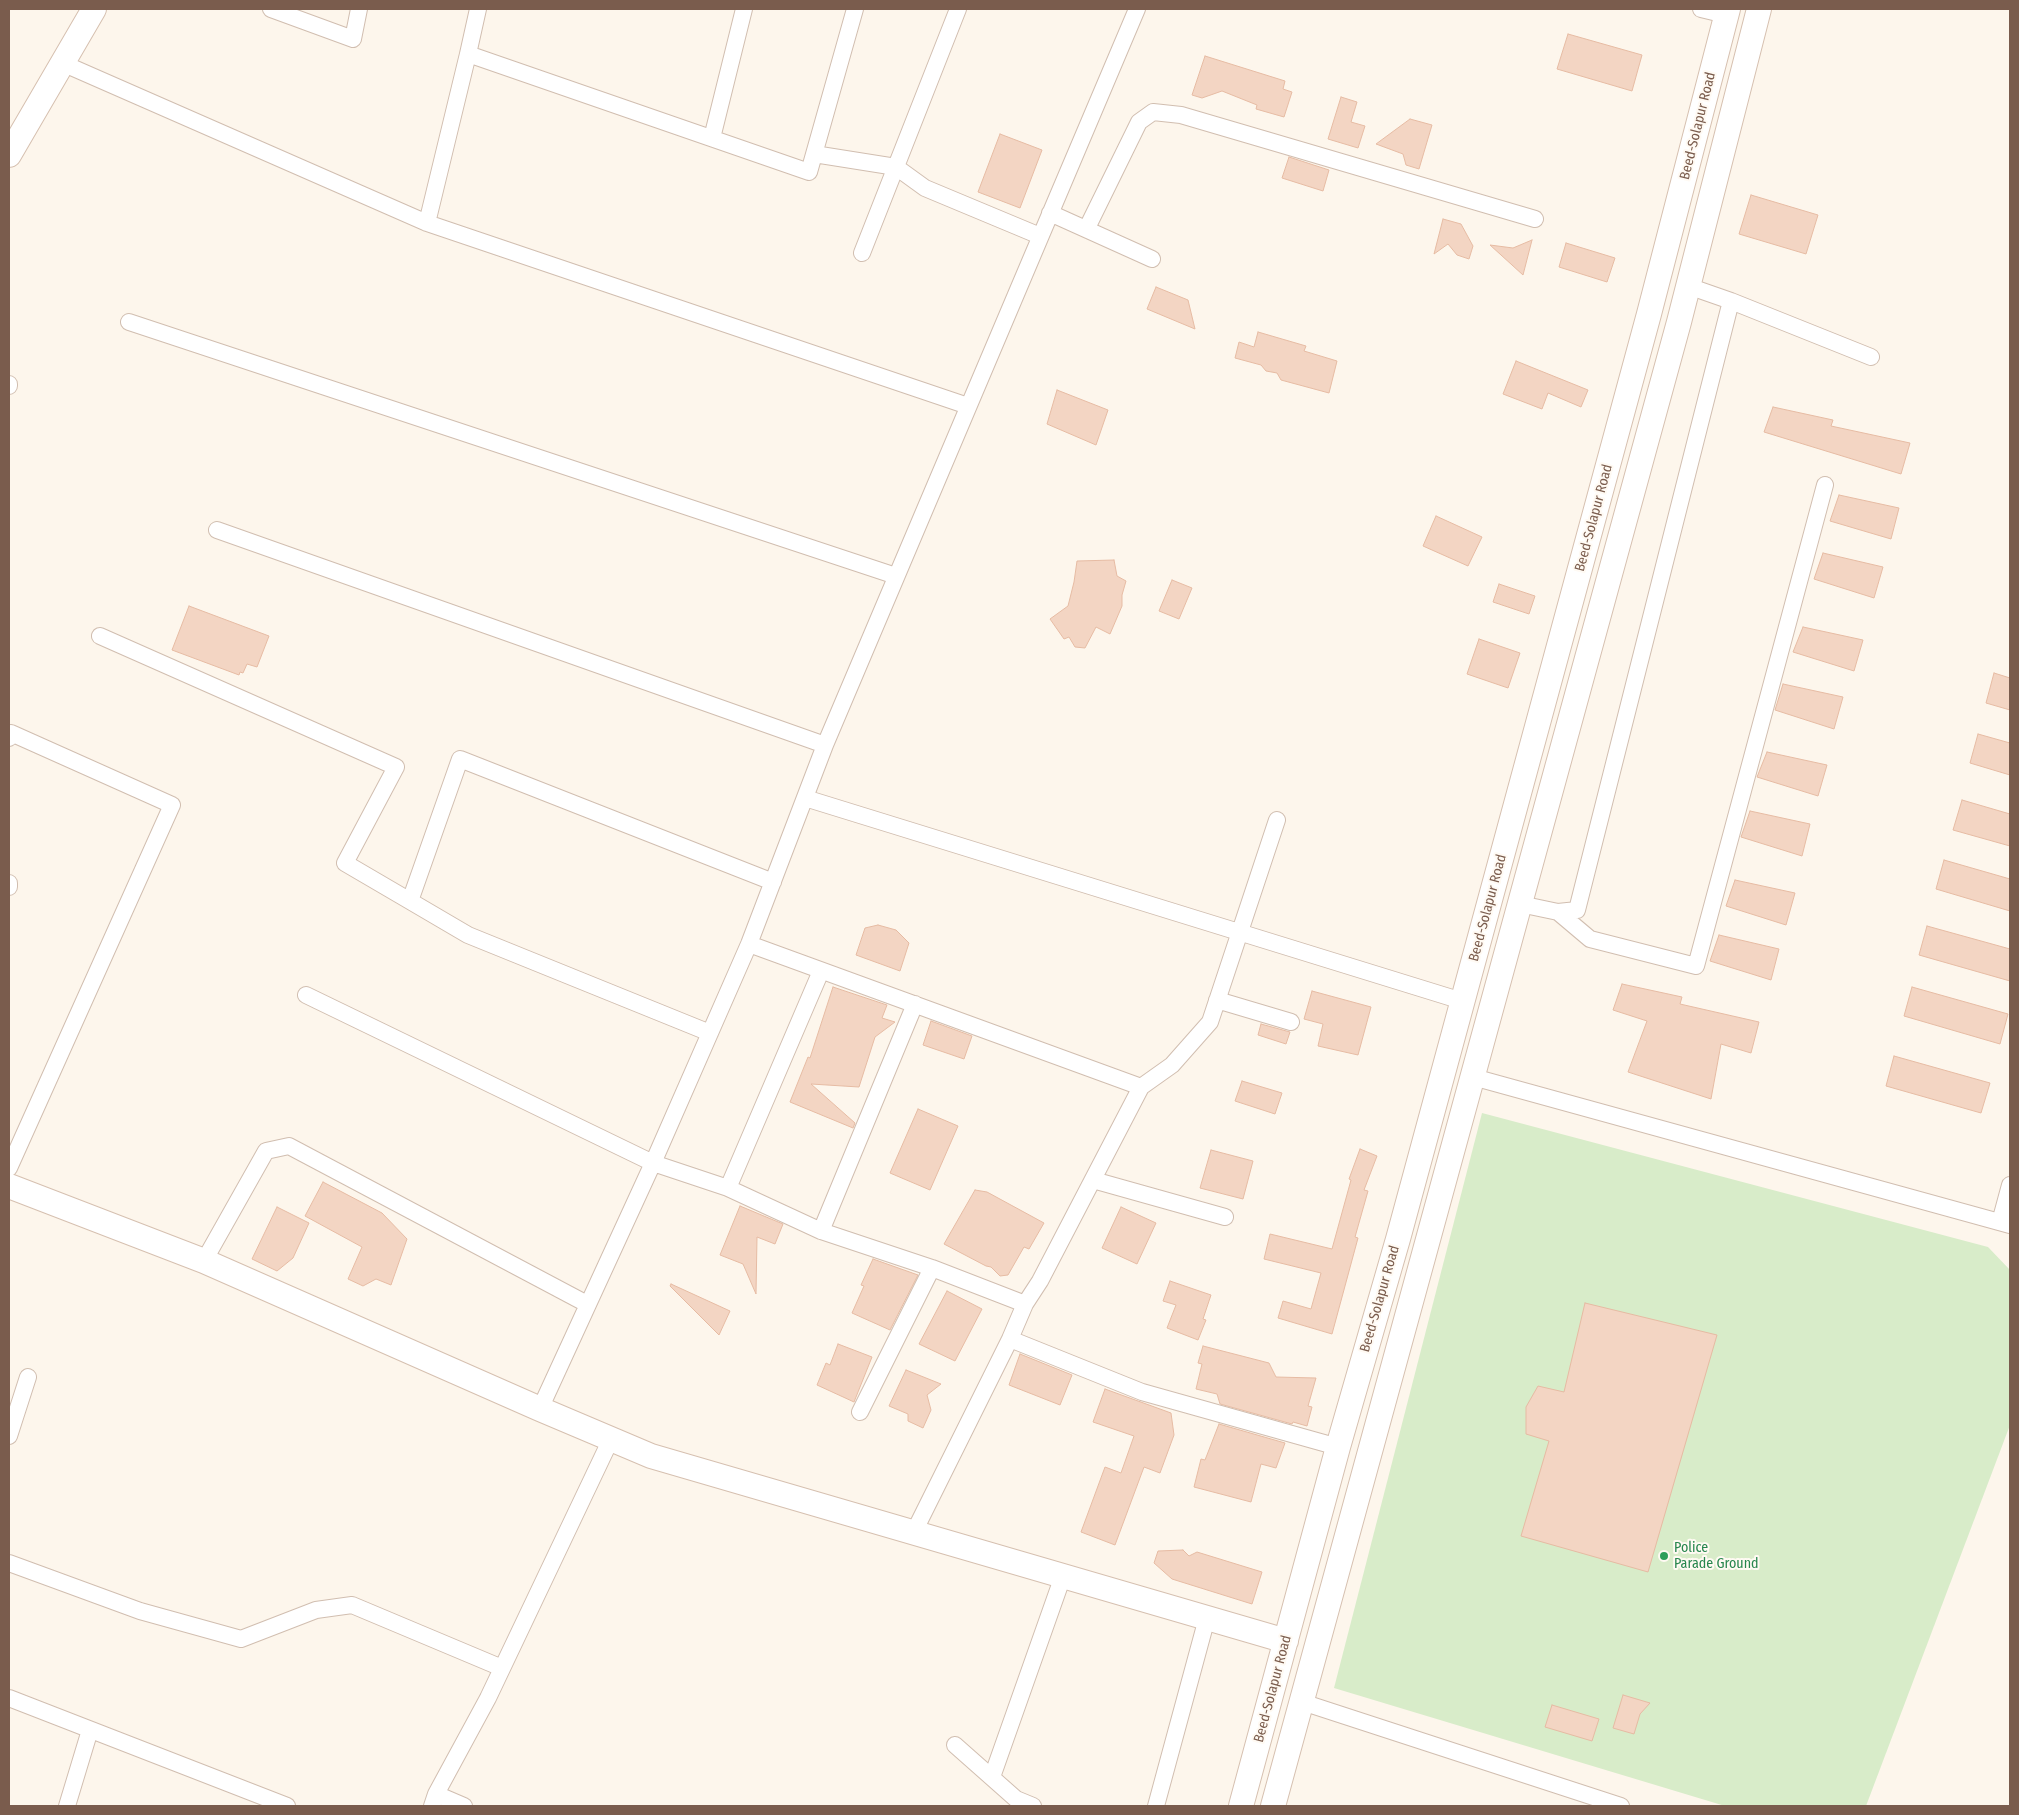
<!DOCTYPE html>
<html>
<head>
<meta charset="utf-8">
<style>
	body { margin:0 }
	#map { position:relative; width:2019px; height:1815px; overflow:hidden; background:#fdf6ec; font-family:"Fira Sans Condensed",sans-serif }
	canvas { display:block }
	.frame { position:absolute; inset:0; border:10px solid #7a5c4d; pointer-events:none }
</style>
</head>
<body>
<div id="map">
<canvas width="2019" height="1815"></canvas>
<div class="frame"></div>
</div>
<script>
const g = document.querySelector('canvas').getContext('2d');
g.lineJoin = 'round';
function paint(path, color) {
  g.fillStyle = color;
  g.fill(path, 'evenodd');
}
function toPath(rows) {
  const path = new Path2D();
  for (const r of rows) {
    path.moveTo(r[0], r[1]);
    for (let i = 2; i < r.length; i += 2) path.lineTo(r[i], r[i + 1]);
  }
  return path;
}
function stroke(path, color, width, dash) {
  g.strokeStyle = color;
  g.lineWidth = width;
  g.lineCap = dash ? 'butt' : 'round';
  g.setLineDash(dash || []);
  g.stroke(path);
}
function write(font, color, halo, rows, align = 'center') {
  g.font = font + ' "Fira Sans Condensed",sans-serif';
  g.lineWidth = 4;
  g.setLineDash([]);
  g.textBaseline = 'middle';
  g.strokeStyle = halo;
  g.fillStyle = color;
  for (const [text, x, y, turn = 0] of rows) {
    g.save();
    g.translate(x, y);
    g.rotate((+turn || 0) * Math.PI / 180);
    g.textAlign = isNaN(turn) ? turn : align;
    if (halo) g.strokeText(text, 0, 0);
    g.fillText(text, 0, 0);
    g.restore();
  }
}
const green = toPath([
	[1482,1113,1988,1247,2010,1270,2010,1425,1866,1806,1725,1806,1334,1688]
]);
const building = toPath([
	[1568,34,1642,55,1632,91,1557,69,1568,34],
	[1205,56,1285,81,1283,89,1292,92,1284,117,1256,109,1257,105,1222,91,1202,98,1192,95,1205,56],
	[1341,97,1357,102,1351,122,1365,126,1358,148,1328,139,1341,97],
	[1410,119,1432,125,1419,169,1406,165,1403,154,1376,144,1410,119],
	[1000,134,1042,150,1020,208,978,192,1000,134],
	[1289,157,1329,170,1323,191,1282,178,1289,157],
	[1751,195,1818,215,1806,254,1739,234,1751,195],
	[1443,219,1461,224,1473,246,1469,259,1457,255,1448,244,1434,254,1443,219],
	[1532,240,1523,275,1490,245,1513,248,1532,240],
	[1566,243,1615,258,1607,282,1559,267,1566,243],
	[1156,287,1188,300,1195,329,1147,309,1156,287],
	[1258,332,1306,346,1304,351,1337,361,1329,393,1281,380,1277,373,1266,371,1261,365,1235,358,1239,342,1254,347,1258,332],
	[1516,361,1588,390,1581,407,1548,393,1542,409,1503,394,1516,361],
	[1057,390,1108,410,1096,445,1047,424,1057,390],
	[1773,407,1833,420,1831,426,1910,443,1901,474,1764,432,1773,407],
	[1839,495,1899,508,1891,539,1830,521,1839,495],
	[1436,516,1482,537,1468,566,1423,546,1436,516],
	[1823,553,1883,567,1874,598,1814,579,1823,553],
	[1114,560,1117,576,1126,581,1122,595,1122,606,1110,634,1096,627,1085,648,1075,647,1069,637,1064,639,1050,619,1068,606,1074,582,1077,561,1114,560],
	[1172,580,1192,588,1179,619,1159,611,1172,580],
	[1499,584,1535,596,1529,614,1493,602,1499,584],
	[189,606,269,636,257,667,247,664,243,673,240,672,239,675,172,650,189,606],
	[1803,627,1863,640,1854,671,1793,652,1803,627],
	[1479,639,1520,653,1508,688,1467,674,1479,639],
	[1994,673,2010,678,2010,710,1986,703,1994,673],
	[1783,684,1843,697,1834,729,1775,710,1783,684],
	[1978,734,2010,743,2010,775,1970,763,1978,734],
	[1767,752,1827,765,1818,796,1757,777,1767,752],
	[1962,800,2010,814,2010,846,1953,830,1962,800],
	[1750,811,1810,824,1802,856,1741,837,1750,811],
	[1944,860,2010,879,2010,911,1936,889,1944,860],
	[1735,880,1795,893,1786,925,1726,906,1735,880],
	[878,925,896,930,909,943,900,971,856,955,865,928,878,925],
	[1927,926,2010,949,2010,981,1919,955,1927,926],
	[1719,935,1779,949,1771,980,1710,961,1719,935],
	[1622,984,1682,997,1680,1004,1759,1022,1751,1053,1721,1044,1711,1099,1628,1072,1647,1021,1613,1010,1622,984],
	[833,987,887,1005,882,1018,895,1022,875,1037,859,1087,811,1084,855,1123,853,1128,790,1102,808,1057,810,1058,833,987],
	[1912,987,2008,1014,2000,1044,1904,1016,1912,987],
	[1312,991,1371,1007,1358,1055,1318,1046,1323,1024,1304,1019,1312,991],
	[931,1021,972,1036,964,1059,923,1045,931,1021],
	[1261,1024,1290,1032,1286,1044,1258,1035,1261,1024],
	[1894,1056,1990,1083,1981,1113,1886,1086,1894,1056],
	[1242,1081,1282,1093,1275,1114,1235,1101,1242,1081],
	[918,1109,958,1126,930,1190,890,1173,918,1109],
	[1360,1149,1377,1156,1364,1190,1368,1191,1355,1237,1358,1238,1332,1334,1278,1318,1283,1301,1311,1309,1321,1273,1264,1259,1270,1234,1332,1249,1351,1180,1349,1179,1360,1149],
	[1211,1150,1253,1161,1243,1199,1200,1188,1211,1150],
	[323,1182,382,1213,407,1239,391,1285,376,1279,363,1286,348,1279,362,1247,305,1216,323,1182],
	[975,1190,987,1192,1044,1223,1029,1249,1024,1247,1008,1275,1000,1276,991,1267,986,1266,944,1244,975,1190],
	[740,1206,783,1224,775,1244,757,1237,756,1294,743,1264,720,1255,740,1206],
	[277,1207,309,1223,293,1258,277,1271,252,1259,277,1207],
	[1121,1207,1156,1223,1137,1264,1102,1248,1121,1207],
	[873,1259,918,1275,890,1330,852,1313,864,1286,861,1285,873,1259],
	[1170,1281,1211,1295,1203,1319,1206,1320,1198,1340,1167,1328,1176,1305,1163,1301,1170,1281],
	[671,1284,730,1311,719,1335,670,1286,671,1284],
	[947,1291,982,1309,955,1361,919,1344,947,1291],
	[1585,1303,1717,1335,1648,1572,1521,1536,1549,1441,1526,1434,1526,1407,1538,1386,1564,1392,1585,1303],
	[838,1344,872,1357,854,1402,817,1385,826,1363,830,1365,838,1344],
	[1203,1346,1269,1363,1276,1377,1316,1378,1308,1406,1312,1407,1307,1426,1293,1422,1292,1424,1220,1404,1217,1394,1196,1389,1202,1364,1198,1363,1203,1346],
	[1020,1354,1072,1375,1060,1405,1009,1385,1020,1354],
	[906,1370,941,1384,927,1395,931,1410,923,1428,908,1421,908,1414,889,1406,906,1370],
	[1105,1389,1171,1413,1174,1435,1160,1473,1144,1467,1115,1545,1081,1532,1105,1467,1121,1473,1134,1436,1093,1422,1105,1389],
	[1219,1424,1285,1443,1276,1468,1261,1464,1251,1502,1194,1487,1201,1459,1205,1460,1219,1424],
	[1183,1550,1189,1556,1197,1552,1262,1572,1252,1604,1172,1579,1154,1563,1158,1551,1183,1550],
	[1623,1695,1650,1703,1640,1714,1634,1734,1613,1728,1623,1695],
	[1552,1705,1599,1719,1592,1741,1545,1727,1552,1705]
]);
const street = toPath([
	[271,9,353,39,359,9],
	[478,9,468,54,809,172,855,9],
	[1701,9,1726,15],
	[62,63,427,223,968,406],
	[712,138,744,9],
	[814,154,896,167,925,188,1040,236],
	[1050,213,1152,259],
	[427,223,468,54],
	[1087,228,1139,122,1153,112,1181,115,1535,219],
	[862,253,958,9],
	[1688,286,1731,301,1871,357],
	[129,322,896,576],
	[9,384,9,386],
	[217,530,825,745],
	[100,636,396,767,345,863,410,901],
	[9,738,11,733,172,805,9,1168],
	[805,798,1462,1001],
	[9,883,9,887],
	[1520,904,1558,912,1577,910,1731,301],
	[1558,912,1590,939,1696,966,1825,485],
	[749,944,1141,1087],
	[306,995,653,1163,728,1188,821,1231,932,1268,1025,1304],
	[1217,1000,1291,1022],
	[710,1033,468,935,410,901,460,759,773,882],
	[1473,1077,2010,1225],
	[1093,1180,1225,1217],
	[728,1188,821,971],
	[2000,1222,2010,1185],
	[821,1231,915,1004],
	[204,1261,266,1151,289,1146,587,1304],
	[1010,1339,1142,1392,1338,1447],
	[540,1409,653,1163,749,944,825,745,1137,9],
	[860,1412,932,1268],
	[9,1436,28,1377],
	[914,1532,1010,1339,1025,1304,1040,1281,1141,1087,1172,1065,1210,1022,1277,820],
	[9,1563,140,1611,241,1639,316,1610,352,1605,502,1668],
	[9,1698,287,1806],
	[1302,1702,1621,1806],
	[955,1745,1016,1799,1033,1806],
	[992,1777,1063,1576],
	[436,1794,488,1698,611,1439],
	[67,1806,90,1730],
	[432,1806,436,1794,464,1806],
	[1156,1806,1207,1618]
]);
const secondary = toPath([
	[9,155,94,9],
	[9,1186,204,1261,540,1409,651,1456,1286,1641],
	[1241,1806,1338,1447,1398,1239,1649,314,1728,9],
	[1273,1806,1679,322,1759,9]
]);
const markers = [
	[1664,1556,5,"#2e9e5b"]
];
const streetNames = [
	["Beed-Solapur Road",1698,126,-76],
	["Beed-Solapur Road",1594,518,-75],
	["Beed-Solapur Road",1488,908,-75],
	["Beed-Solapur Road",1380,1299,-74],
	["Beed-Solapur Road",1273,1689,-75]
];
const leisureNames = [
	["Police",1674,1548],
	["Parade Ground",1674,1564]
];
paint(green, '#d8ecc9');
paint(building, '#f3d5c3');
stroke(building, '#e6bba3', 1);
stroke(street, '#d1beb0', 18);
stroke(secondary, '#d6c0b0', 26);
stroke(street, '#fff', 16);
stroke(secondary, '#fff', 24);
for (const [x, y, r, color] of markers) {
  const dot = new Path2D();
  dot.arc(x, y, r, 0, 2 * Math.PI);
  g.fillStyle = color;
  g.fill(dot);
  stroke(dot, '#fffaf3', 2);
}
write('14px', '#7a5c4d', '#fffaf3', streetNames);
write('14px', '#27864d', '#fffaf3', leisureNames, 'left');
</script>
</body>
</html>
